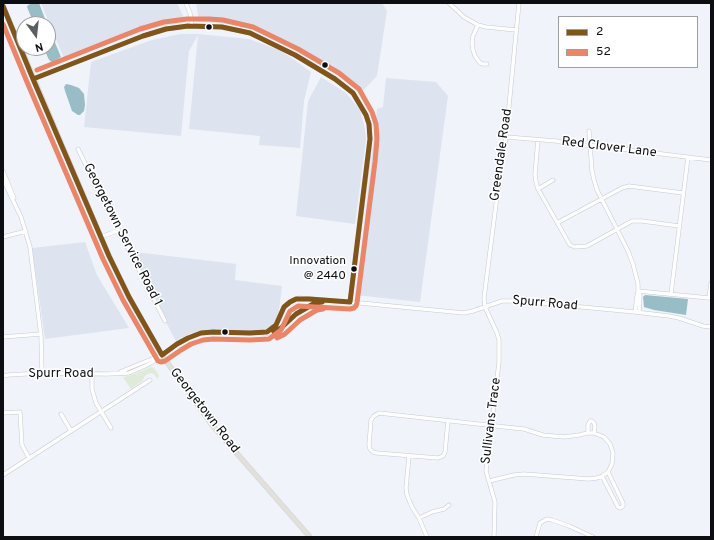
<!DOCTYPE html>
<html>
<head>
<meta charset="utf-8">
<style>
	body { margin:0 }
	#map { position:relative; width:714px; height:540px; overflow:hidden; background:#f0f4fa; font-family:Overpass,sans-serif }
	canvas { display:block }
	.frame { position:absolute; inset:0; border:4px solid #0c0e11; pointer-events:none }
	.legend { position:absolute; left:558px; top:16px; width:140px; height:52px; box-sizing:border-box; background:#fff; border:1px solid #9e9fa0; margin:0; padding:5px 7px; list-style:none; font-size:12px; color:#0c0e11 }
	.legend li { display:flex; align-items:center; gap:8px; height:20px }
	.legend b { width:20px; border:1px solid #9e9fa0 }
	.north { position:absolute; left:16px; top:16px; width:40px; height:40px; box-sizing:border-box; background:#fff; border:1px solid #9e9fa0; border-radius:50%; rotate:165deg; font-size:11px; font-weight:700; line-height:16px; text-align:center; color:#0c0e11 }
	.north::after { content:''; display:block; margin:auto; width:14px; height:18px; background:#5c5e63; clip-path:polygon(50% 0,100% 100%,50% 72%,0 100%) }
</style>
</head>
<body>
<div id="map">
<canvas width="714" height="540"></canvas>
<div class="frame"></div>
<ul class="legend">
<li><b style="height:5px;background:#80551b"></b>2</li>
<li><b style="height:5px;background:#e98568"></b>52</li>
</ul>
<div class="north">N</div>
</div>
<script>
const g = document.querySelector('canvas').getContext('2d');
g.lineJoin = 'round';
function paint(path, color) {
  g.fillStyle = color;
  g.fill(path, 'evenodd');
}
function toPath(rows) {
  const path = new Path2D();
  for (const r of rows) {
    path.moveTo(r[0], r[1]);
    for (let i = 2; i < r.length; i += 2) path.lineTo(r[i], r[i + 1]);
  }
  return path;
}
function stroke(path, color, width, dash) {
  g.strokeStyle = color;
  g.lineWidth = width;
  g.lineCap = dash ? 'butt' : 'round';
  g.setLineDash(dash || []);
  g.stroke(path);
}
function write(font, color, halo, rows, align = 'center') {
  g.font = font + ' Overpass,sans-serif';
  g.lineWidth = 3;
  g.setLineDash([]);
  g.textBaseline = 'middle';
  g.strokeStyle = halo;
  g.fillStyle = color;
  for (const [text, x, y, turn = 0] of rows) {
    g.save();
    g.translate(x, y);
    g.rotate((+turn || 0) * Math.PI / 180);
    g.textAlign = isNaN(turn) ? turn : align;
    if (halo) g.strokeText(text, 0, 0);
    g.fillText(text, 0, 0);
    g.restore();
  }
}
const built = toPath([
	[41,3,177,3,186,22,154,28,110,43,65,61],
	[196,3,382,3,387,11,377,76,360,94,349,81,296,47,263,31,227,24,199,22],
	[180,34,198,34,249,39,279,50,290,57,311,72,304,101,300,148,259,145,260,136,189,129,198,35,189,51,181,136,84,127,91,62,152,40],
	[321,77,346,93,360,110,365,129,366,140,355,224,296,216,308,101],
	[386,78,436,82,448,96,420,302,356,295,377,109,383,107],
	[85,242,97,275,129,328,45,339,32,248],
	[127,251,236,264,235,280,282,286,278,318,269,328,257,332,219,329,203,330,189,334,176,341]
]);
const green = toPath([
	[151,367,155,369,159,376,157,379,155,375,152,373,147,374,145,376,142,381,131,389,123,377,132,375]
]);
const water = toPath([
	[33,3,39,3,47,24,34,24,27,7,28,5],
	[48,26,61,57,58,59,52,62,50,61,48,58,44,48,48,48],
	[66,84,71,85,79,88,84,94,85,105,84,111,80,115,78,115,72,111,65,91,64,87],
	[645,295,688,299,686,315,654,310,644,307,643,297]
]);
const minor = toPath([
	[186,3,190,13,192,26],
	[449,3,464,17,478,25,486,27,516,30],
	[478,25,473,36,472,43,473,50,475,56,480,63,483,64,487,64],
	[33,79,143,36,156,32,166,29,188,26,209,26,222,27,250,33,295,55,335,79,353,93,366,115,369,124,370,139,368,161,350,302],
	[589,131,592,171,594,180,597,190,628,251,633,264,638,284,638,291,640,296,639,312],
	[506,137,556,141,581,146,600,145,622,149,711,160],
	[538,140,535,174,536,182,538,189,570,245,575,247,587,246,632,221,642,221,679,226],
	[78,149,97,188,165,321],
	[3,171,14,198],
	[3,179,10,194,21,217,30,247,41,336,42,373],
	[538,189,553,180],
	[557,223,622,188,629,186,683,193],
	[3,237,26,231],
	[101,237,119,230],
	[638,291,709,298,711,283],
	[671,294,688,157],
	[635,312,637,296,638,292],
	[265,334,272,332,281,328,296,314,309,306,315,303,323,302],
	[3,337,41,334],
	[120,372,159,356],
	[92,373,92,389,96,403,111,428],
	[3,376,8,375,42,373,107,374,129,373,145,366,151,363,177,344,188,338,201,333,213,332,250,333,267,332,276,325,280,317,284,307,290,302,296,299,300,298,350,302,464,313,473,311,502,301,518,301,635,312,669,316,679,318,703,326,711,327],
	[3,413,20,412,22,445,29,458],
	[61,414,71,431],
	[448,421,445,452,443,456,438,458,377,453,373,452,370,449,369,445,371,420,374,416,379,413,514,428,524,429,543,435,553,436,564,437,579,435,588,433,594,433,604,437,610,444,613,453,612,464,608,472,602,476,597,478,589,479,524,474,514,475,489,481],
	[588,433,588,425,590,421,592,421,594,423,595,426,594,433],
	[409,456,406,488,407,495,412,507,419,518,427,537],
	[3,475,150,380],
	[602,476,618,507,620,508,622,507,623,506,623,503,608,472],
	[419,518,432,512,444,509,449,505],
	[494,537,495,502,486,471,499,362,499,340,497,333,485,307,484,298,499,181,506,137,519,3],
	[536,537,540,523,547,519,552,520,569,526,593,537]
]);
const major = toPath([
	[3,6,109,256,129,297,148,331,162,355,212,425,310,537]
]);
const bus1 = toPath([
	[3,6,33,79],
	[188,26,222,27,250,33,295,55,335,79,353,93,366,115,369,124,370,139,350,302,309,299,296,299,290,302,284,307,276,325,267,332,250,333,213,332,201,333,188,338,177,344,162,355,129,297,109,256,33,79,143,36,166,29,188,26],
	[274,332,281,328,296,314,315,303,322,302]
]);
const bus2 = toPath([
	[3,24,27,82,103,259,123,300,158,361,161,362,165,361,181,350,191,344,203,340,213,339,250,340,269,339,281,330,290,311,298,306,350,309,354,308,356,306,357,303,375,162,377,139,376,124,372,112,359,89,339,73,298,49,253,27,223,20,209,19,187,19,164,22,140,29,37,70],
	[277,338,285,334,300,320,317,310,323,309]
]);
const markers = [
	[209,27,3.5,"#0c0e11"],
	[325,65,3.5,"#0c0e11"],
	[354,269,3.5,"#0c0e11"],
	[225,332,3.5,"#0c0e11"]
];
const busNames = [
	["Innovation",346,262],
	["@ 2440",346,277]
];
const streetNames = [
	["Red Clover Lane",609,148,7],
	["Greendale Road",502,155,-82],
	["Georgetown Service Road 1",122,235,63],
	["Spurr Road",545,304,5],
	["Spurr Road",61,374],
	["Georgetown Road",204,411,52],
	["Sullivans Trace",492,421,-83]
];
paint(built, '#dde3ef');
paint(green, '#dfead8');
paint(water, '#99bdc6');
stroke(minor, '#c6c9cd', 4.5);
stroke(major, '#ced0d3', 5.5);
stroke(minor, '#fdfdfe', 3.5);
stroke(major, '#e2e0db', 4.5);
stroke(bus1, '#80551b', 5);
stroke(bus2, '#e98568', 5);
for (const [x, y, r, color] of markers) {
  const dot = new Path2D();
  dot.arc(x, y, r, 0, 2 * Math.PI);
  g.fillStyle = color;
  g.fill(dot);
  stroke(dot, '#fff', 1.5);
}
write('12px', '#0c0e11', '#fff', busNames, 'right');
write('13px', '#0c0e11', '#fff', streetNames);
</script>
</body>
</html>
